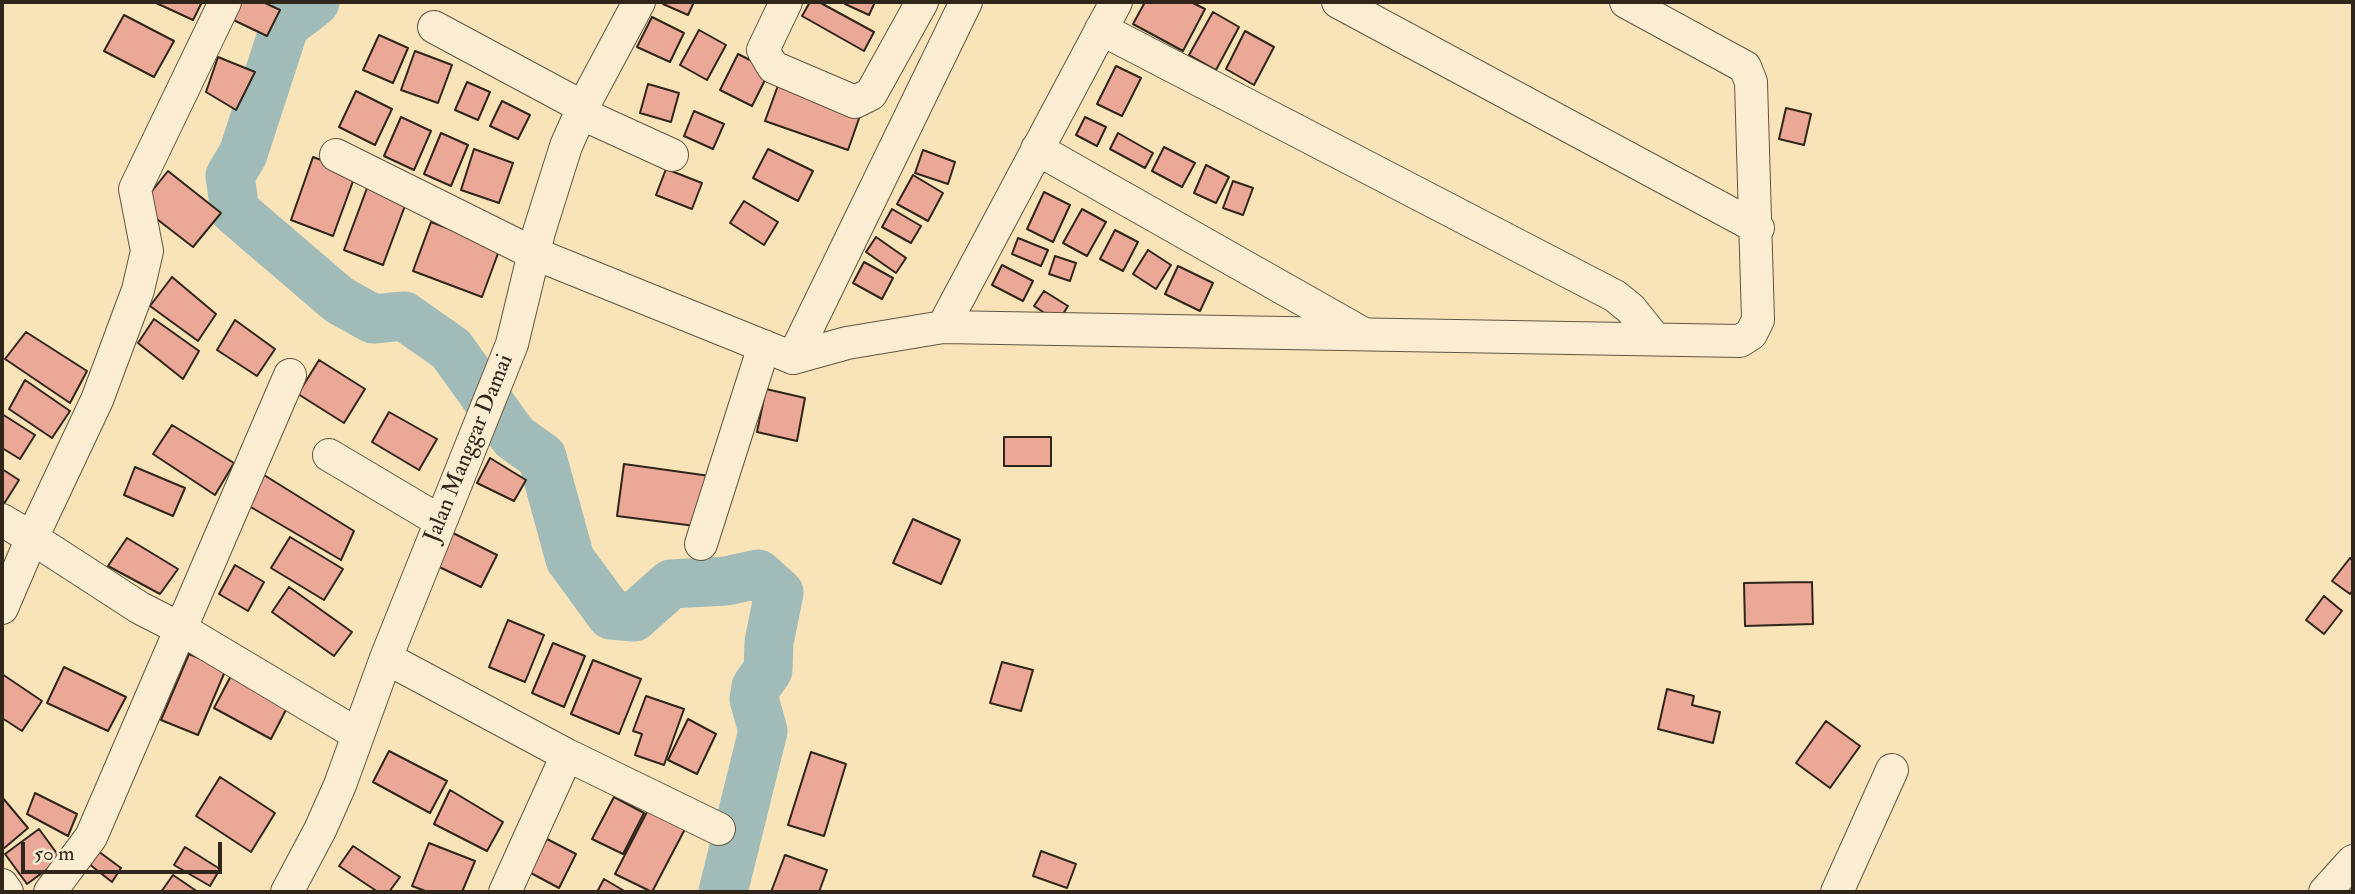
<!DOCTYPE html>
<html>
<head>
<meta charset="utf-8">
<style>
	body { margin:0 }
	#map { position:relative; width:2355px; height:894px; overflow:hidden; background:#f9e4ba; font-family:"IM FELL Double Pica",serif }
	canvas { display:block }
	.frame { position:absolute; inset:0; border:4px solid #302519; pointer-events:none }
	.scale { position:absolute; left:21px; top:842px; width:201px; height:32px; box-sizing:border-box; border:4px solid #302519; border-top:0; padding-left:9px; font-size:21px; line-height:24px; white-space:nowrap; color:#302519; -webkit-text-stroke:5px #fbedd2; paint-order:stroke }
</style>
</head>
<body>
<div id="map">
<canvas width="2355" height="894"></canvas>
<div class="frame"></div>
<div class="scale">50 m</div>
</div>
<script>
const g = document.querySelector('canvas').getContext('2d');
g.lineJoin = 'round';
function toPath(rows) {
  const path = new Path2D();
  for (const r of rows) {
    path.moveTo(r[0], r[1]);
    for (let i = 2; i < r.length; i += 2) path.lineTo(r[i], r[i + 1]);
  }
  return path;
}
function stroke(path, color, width, dash) {
  g.strokeStyle = color;
  g.lineWidth = width;
  g.lineCap = dash ? 'butt' : 'round';
  g.setLineDash(dash || []);
  g.stroke(path);
}
function paint(path, color) {
  g.fillStyle = color;
  g.fill(path, 'evenodd');
}
function write(font, color, halo, rows, align = 'center') {
  g.font = font + ' "IM FELL Double Pica",serif';
  g.lineWidth = 5;
  g.setLineDash([]);
  g.textBaseline = 'middle';
  g.strokeStyle = halo;
  g.fillStyle = color;
  for (const [text, x, y, turn = 0] of rows) {
    g.save();
    g.translate(x, y);
    g.rotate((+turn || 0) * Math.PI / 180);
    g.textAlign = isNaN(turn) ? turn : align;
    if (halo) g.strokeText(text, 0, 0);
    g.fillText(text, 0, 0);
    g.restore();
  }
}
const river = toPath([
	[315,2,285,25,243,154,230,176,235,211,339,300,373,319,404,316,451,349,514,437,542,457,570,559,611,615,634,617,671,584,726,581,758,574,779,593,769,642,768,670,756,687,754,699,763,731,723,892]
]);
const building = toPath([
	[154,2,202,2,193,20,154,2],
	[231,2,263,2,280,10,267,36,225,16,231,2],
	[664,2,694,2,688,15,663,4,664,2],
	[810,2,819,2,874,32,864,51,802,16,810,2],
	[846,2,875,2,869,15,845,4,846,2],
	[1145,2,1191,2,1205,9,1183,51,1133,24,1145,2],
	[1213,12,1239,27,1216,70,1189,55,1213,12],
	[124,15,174,41,154,77,104,51,124,15],
	[652,17,684,33,670,62,637,47,652,17],
	[699,30,726,45,707,80,680,65,699,30],
	[1245,31,1274,47,1254,85,1226,69,1245,31],
	[379,35,408,48,393,83,363,70,379,35],
	[415,51,452,65,438,103,401,90,415,51],
	[738,54,770,70,752,106,720,90,738,54],
	[218,57,255,72,236,110,206,92,218,57],
	[1116,66,1141,78,1122,116,1097,104,1116,66],
	[780,80,862,110,848,150,765,121,780,80],
	[467,82,490,92,478,120,455,110,467,82],
	[648,84,679,93,671,122,640,113,648,84],
	[356,91,392,109,375,145,339,127,356,91],
	[502,101,530,115,518,139,490,126,502,101],
	[1786,108,1811,114,1804,145,1779,139,1786,108],
	[694,111,724,124,713,149,684,136,694,111],
	[401,117,431,131,414,170,384,156,401,117],
	[1085,117,1106,127,1097,146,1076,135,1085,117],
	[441,133,468,145,451,186,424,174,441,133],
	[1118,133,1153,153,1145,168,1110,149,1118,133],
	[1164,147,1195,163,1182,187,1152,171,1164,147],
	[474,149,513,163,499,203,461,190,474,149],
	[768,149,813,171,798,201,753,178,768,149],
	[923,150,955,162,948,184,915,173,923,150],
	[313,157,356,173,333,236,291,220,313,157],
	[1206,165,1229,177,1216,203,1194,193,1206,165],
	[666,169,702,183,692,209,656,195,666,169],
	[168,171,221,213,193,247,140,206,168,171],
	[913,175,943,193,928,221,897,204,913,175],
	[1233,181,1253,188,1243,215,1223,208,1233,181],
	[367,188,406,203,383,265,344,250,367,188],
	[1044,192,1070,205,1053,242,1027,229,1044,192],
	[744,201,778,222,764,245,730,223,744,201],
	[892,209,921,226,911,243,882,227,892,209],
	[1082,209,1106,222,1087,256,1063,243,1082,209],
	[431,222,500,248,482,297,413,271,431,222],
	[1115,230,1138,242,1123,271,1100,259,1115,230],
	[876,237,906,258,896,273,866,252,876,237],
	[1018,238,1048,250,1041,266,1012,254,1018,238],
	[1148,250,1171,265,1156,289,1133,274,1148,250],
	[1055,256,1076,263,1070,281,1049,274,1055,256],
	[864,262,893,278,882,299,853,283,864,262],
	[1002,265,1033,281,1023,301,992,285,1002,265],
	[1178,266,1213,283,1200,311,1165,294,1178,266],
	[172,277,216,314,198,341,150,306,172,277],
	[1044,291,1068,306,1058,322,1034,306,1044,291],
	[154,319,199,351,183,379,138,343,154,319],
	[235,320,275,349,257,376,217,350,235,320],
	[26,332,87,371,70,403,5,359,26,332],
	[319,360,365,389,344,423,298,394,319,360],
	[25,380,70,411,52,438,9,409,25,380],
	[766,389,805,398,797,441,757,432,766,389],
	[389,412,437,439,419,470,372,442,389,412],
	[2,414,35,435,20,459,2,448,2,414],
	[172,425,234,463,215,495,153,454,172,425],
	[1004,437,1051,437,1051,466,1004,466,1004,437],
	[490,458,526,480,514,501,477,483,490,458],
	[624,464,710,476,703,527,617,516,624,464],
	[135,467,185,488,173,516,124,495,135,467],
	[2,469,19,480,2,507,2,469],
	[264,475,354,531,341,560,249,506,264,475],
	[913,519,960,540,941,584,893,563,913,519],
	[447,530,497,555,481,587,431,563,447,530],
	[290,537,343,569,324,600,271,568,290,537],
	[127,538,178,569,160,594,108,566,127,538],
	[2350,558,2353,561,2353,590,2350,594,2332,581,2350,558],
	[235,565,264,582,248,611,219,594,235,565],
	[1812,582,1813,624,1745,626,1744,583,1812,582],
	[289,587,352,632,334,656,272,612,289,587],
	[2324,596,2342,611,2324,634,2306,620,2324,596],
	[508,620,544,635,525,682,489,667,508,620],
	[553,643,585,656,564,707,532,693,553,643],
	[189,654,226,669,198,735,161,720,189,654],
	[593,660,641,679,619,734,571,714,593,660],
	[1002,662,1033,670,1021,711,990,703,1002,662],
	[64,667,126,697,108,731,47,703,64,667],
	[233,672,290,702,271,739,214,708,233,672],
	[2,674,42,701,22,731,2,718,2,674],
	[1667,689,1694,696,1692,705,1720,712,1713,743,1658,729,1667,689],
	[646,696,684,709,664,765,635,755,642,734,633,731,646,696],
	[688,719,716,734,697,774,668,760,688,719],
	[1826,721,1860,746,1830,788,1796,763,1826,721],
	[389,751,447,781,430,813,373,782,389,751],
	[811,752,846,764,824,836,788,825,811,752],
	[220,777,275,813,251,852,196,816,220,777],
	[450,790,503,822,487,851,434,824,450,790],
	[35,793,77,814,68,836,27,814,35,793],
	[2,797,28,828,2,850,2,797],
	[614,797,644,813,623,854,592,839,614,797],
	[648,810,685,829,652,892,615,874,648,810],
	[39,829,61,859,27,884,5,854,39,829],
	[547,839,576,854,559,888,529,872,547,839],
	[429,843,475,861,462,892,428,892,412,886,429,843],
	[353,846,400,877,389,892,378,892,339,866,353,846],
	[185,847,220,869,210,886,174,865,185,847],
	[94,848,121,868,112,882,84,860,94,848],
	[1041,851,1076,864,1067,888,1033,876,1041,851],
	[785,855,827,870,819,892,771,892,785,855],
	[173,875,198,892,161,892,173,875],
	[604,879,626,892,597,892,604,879]
]);
const minor = toPath([
	[225,2,135,189,147,251,138,290,97,400,32,538,140,608,181,629,357,734],
	[786,2,763,50,773,67,855,102,871,94,922,2],
	[1338,2,1758,228],
	[434,27,583,107],
	[1101,29,1615,296,1631,309,1655,339],
	[580,113,672,155],
	[1037,149,1362,333],
	[336,155,533,253,793,358,847,343,943,327,1740,341,1751,334,1758,320,1751,82,1745,67,1626,2],
	[943,327,1116,2],
	[793,358,966,2],
	[329,455,440,521],
	[2,520,32,538,2,608],
	[701,544,764,346],
	[386,658,567,755,719,829],
	[2,885,7,892],
	[50,892,91,837,290,375],
	[287,892,320,830,340,785,386,658,512,344,539,232,566,146,586,101,639,2],
	[505,892,567,755],
	[1837,892,1892,770],
	[2325,892,2353,861]
]);
const streetNames = [
	["Jalan Manggar Damai",470,449,-68]
];
stroke(river, '#a1bcb8', 49);
paint(building, '#eba896');
stroke(building, '#302519', 2);
stroke(minor, '#625541', 34);
stroke(minor, '#fbedd2', 32);
write('23px', '#302519', '#fbedd2', streetNames);
</script>
</body>
</html>
